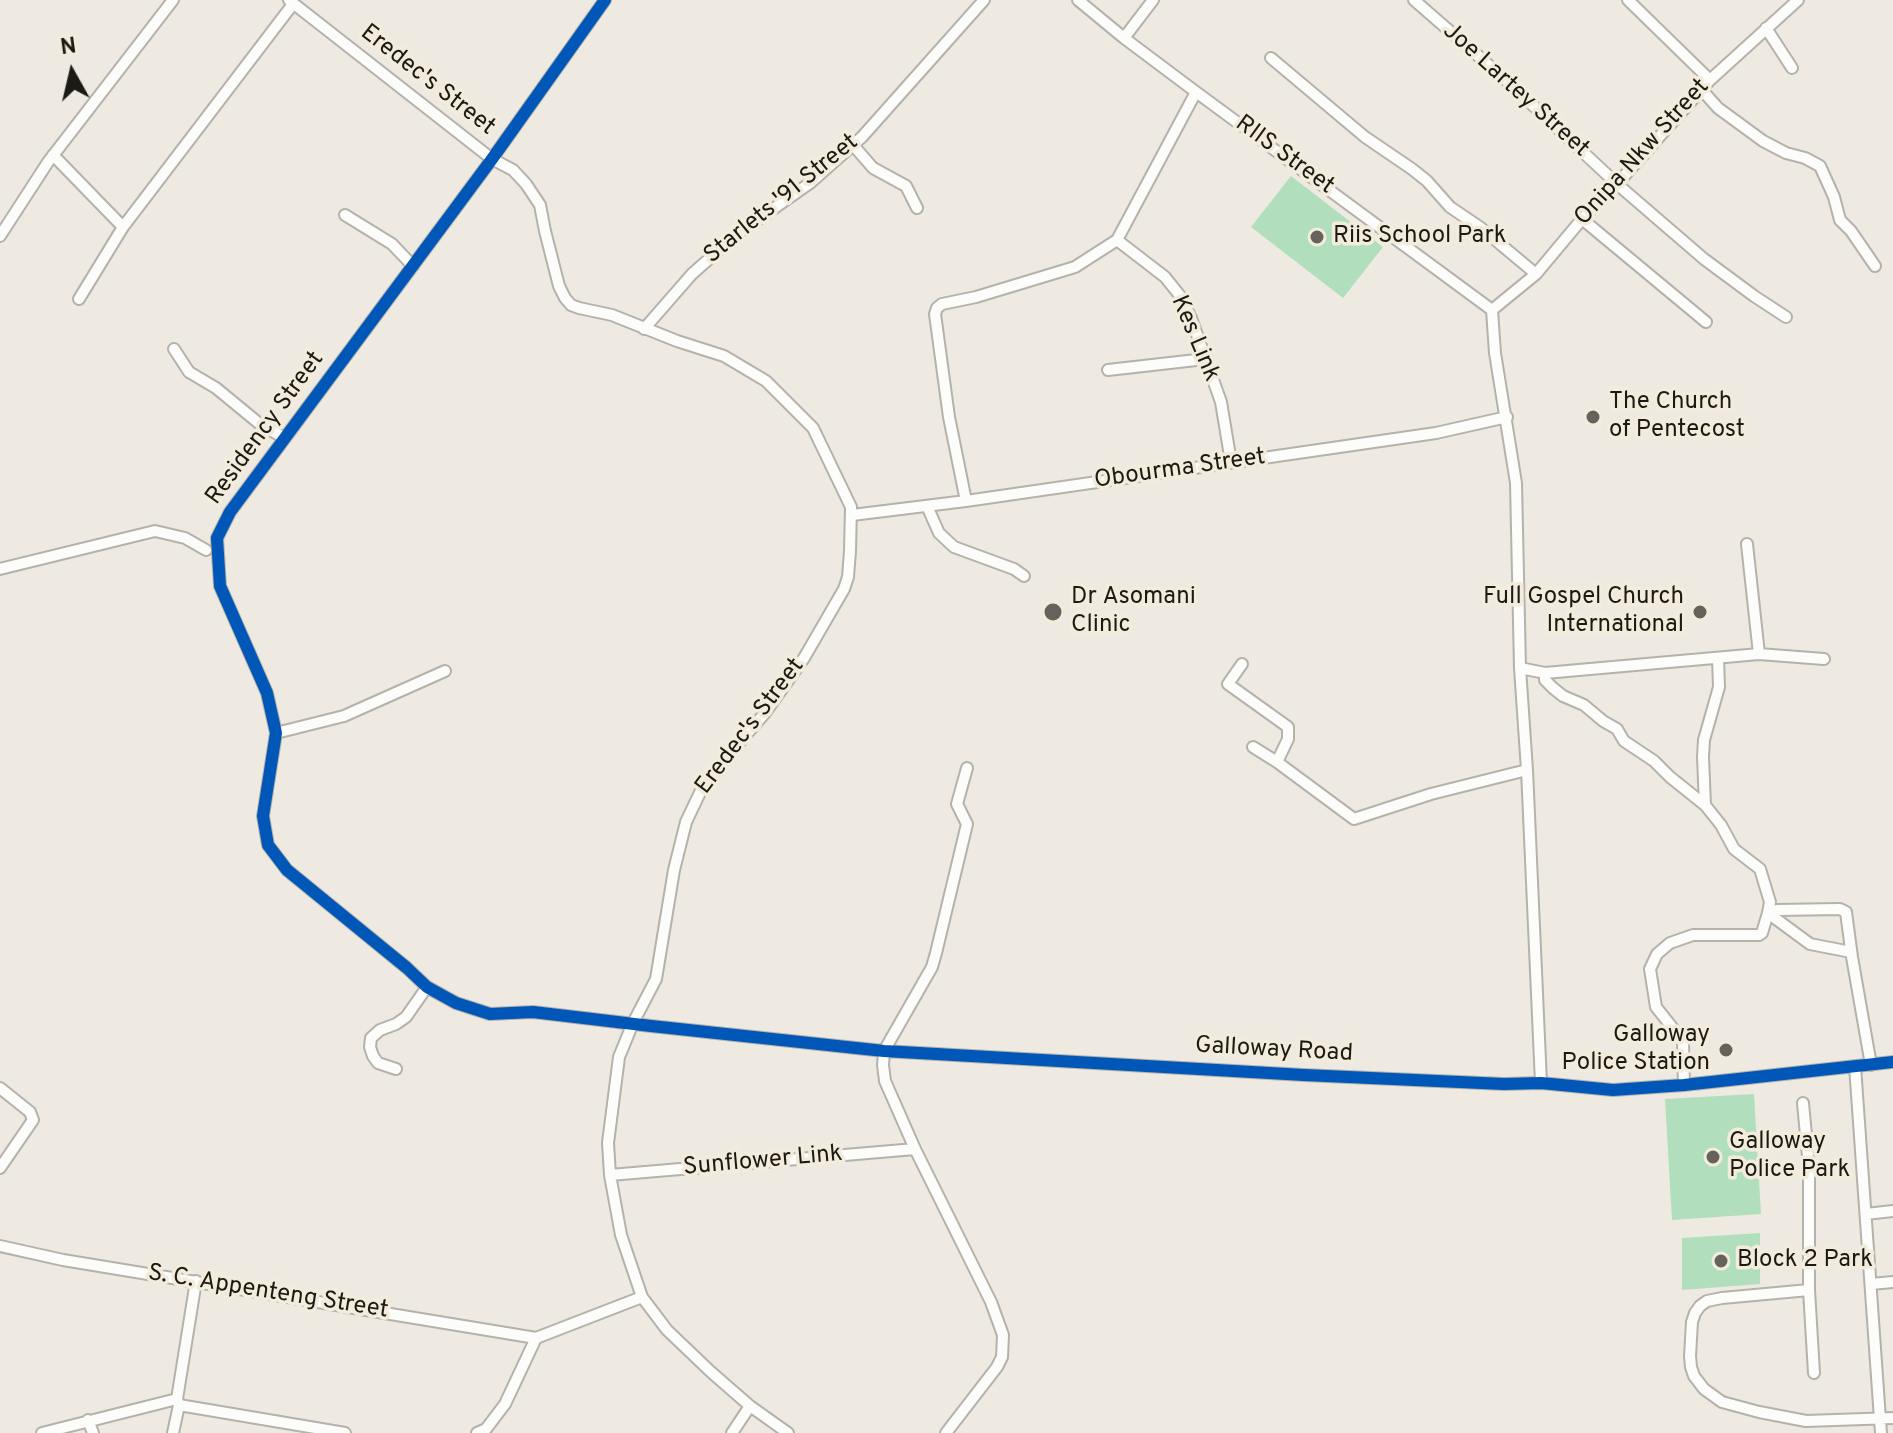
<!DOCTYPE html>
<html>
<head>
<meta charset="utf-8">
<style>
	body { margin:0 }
	#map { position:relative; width:1893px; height:1433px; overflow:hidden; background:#eeeae1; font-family:Overpass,sans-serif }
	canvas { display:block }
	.north { position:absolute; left:32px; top:32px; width:80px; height:80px; -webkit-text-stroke:6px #f3ecdc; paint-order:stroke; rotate:352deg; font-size:22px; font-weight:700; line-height:32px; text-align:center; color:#1c1a14 }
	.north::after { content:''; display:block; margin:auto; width:28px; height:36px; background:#1c1a14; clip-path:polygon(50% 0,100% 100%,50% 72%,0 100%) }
</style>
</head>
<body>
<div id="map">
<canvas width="1893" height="1433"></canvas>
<div class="north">N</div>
</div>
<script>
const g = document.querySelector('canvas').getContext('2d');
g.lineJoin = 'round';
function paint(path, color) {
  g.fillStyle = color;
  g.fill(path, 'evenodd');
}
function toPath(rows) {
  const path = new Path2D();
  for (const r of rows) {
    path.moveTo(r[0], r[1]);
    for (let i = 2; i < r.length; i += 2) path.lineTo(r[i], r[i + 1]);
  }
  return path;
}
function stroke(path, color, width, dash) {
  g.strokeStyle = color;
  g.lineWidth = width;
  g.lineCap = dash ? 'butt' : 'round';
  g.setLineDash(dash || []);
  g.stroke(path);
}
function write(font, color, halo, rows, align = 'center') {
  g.font = font + ' Overpass,sans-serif';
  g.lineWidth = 7;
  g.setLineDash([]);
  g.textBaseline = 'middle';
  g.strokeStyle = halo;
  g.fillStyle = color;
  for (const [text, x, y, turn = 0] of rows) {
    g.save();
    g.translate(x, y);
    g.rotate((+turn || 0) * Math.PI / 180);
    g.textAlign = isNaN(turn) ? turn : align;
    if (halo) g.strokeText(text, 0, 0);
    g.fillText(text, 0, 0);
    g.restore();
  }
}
const green = toPath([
	[1291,176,1383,247,1343,298,1251,227],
	[1754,1094,1761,1214,1672,1220,1665,1099],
	[1760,1233,1760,1284,1682,1290,1682,1238]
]);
const minor = toPath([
	[289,0,492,159,513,170,526,184,540,205,545,231,559,286,565,298,571,305,579,308,612,315,677,341,724,356,766,381,813,428,851,507,850,551,848,577,844,589,804,658,765,713,705,782,686,822,674,870,656,979,633,1023,619,1057,608,1143,610,1175,621,1235,642,1297,667,1330,711,1372,750,1406,788,1433],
	[605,0,492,159,230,512,217,538,220,586,267,693,276,733,263,816,268,845,287,870,407,968,427,987,456,1003,490,1014,533,1012,651,1026,884,1051,1304,1075,1504,1084,1541,1083,1613,1090,1684,1085,1893,1062],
	[1078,0,1124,38,1196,92,1492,310],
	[1414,0,1508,82,1617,184,1704,259,1754,296,1786,317],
	[1628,0,1710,80],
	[1766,28,1792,68],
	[1124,38,1153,0],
	[1271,58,1365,137,1412,169,1427,181,1450,207,1481,228,1536,274],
	[1701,89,1718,108,1763,141,1786,153,1805,158,1820,166,1834,197,1840,220,1851,231,1875,266],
	[853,145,873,168,906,186,917,208],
	[53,155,123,227],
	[345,215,392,244,413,266],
	[1582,219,1706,322],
	[0,236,48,162,173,0],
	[1117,240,1165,277,1181,297,1191,318,1221,402,1231,462],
	[79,299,123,227,293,4],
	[1492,310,1495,353,1516,483,1520,668,1527,770,1541,1083],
	[1492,310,1536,274,1582,219,1617,184,1710,80,1798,0],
	[644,329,692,274,736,235,810,183,862,137,984,0],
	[174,349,189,372,216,388,261,425,285,438],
	[1108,370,1205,359],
	[966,501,949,417,935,314,937,308,942,304,976,297,1075,267,1117,240,1196,92],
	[927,506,939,533,954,547,1014,569,1024,576],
	[852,515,966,501,1436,433,1507,417],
	[1747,544,1759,654],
	[0,569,155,531,185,538,206,550],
	[1242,664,1228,684,1288,727,1288,739,1277,762],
	[1520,668,1545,673,1759,654,1824,659],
	[1545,673,1545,680,1553,688,1563,696,1584,705,1603,721,1617,729,1624,741,1654,761,1670,777,1705,805,1721,825,1734,849,1760,869,1770,902,1768,913,1810,944,1851,952],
	[276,733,344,716,445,671],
	[1253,747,1277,762,1354,819,1431,794,1527,770],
	[1705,805,1703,757,1704,740,1719,687,1718,658],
	[1855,1066,1881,1433],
	[396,1069,378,1063,373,1056,370,1047,371,1038,380,1030,396,1024,406,1017,427,987],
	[1684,1085,1683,1041,1656,1007,1650,969,1657,954,1670,943,1693,935,1759,935,1762,933,1768,913,1777,910,1840,909,1846,912,1852,957,1871,1065],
	[0,1088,30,1112,33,1120,0,1168],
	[1803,1103,1809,1167,1809,1290,1814,1373],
	[610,1175,915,1149],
	[1866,1214,1893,1211],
	[0,1246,63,1260,536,1338],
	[1871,1284,1893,1282],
	[1809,1290,1722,1298,1707,1301,1700,1306,1695,1313,1692,1322,1690,1356,1691,1367,1694,1376,1704,1389,1722,1402,1759,1412,1806,1421,1893,1418],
	[536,1338,642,1297],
	[179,1405,345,1433],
	[88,1420,93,1433],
	[42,1433,177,1399],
	[173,1433,179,1405,177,1399,196,1281],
	[477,1433,486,1429,505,1404,536,1338],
	[732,1433,750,1406],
	[946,1433,997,1367,1002,1357,1003,1335,991,1302,915,1149,885,1081,883,1065,884,1051,932,967,936,953,967,824,957,804,967,768]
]);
const cycleway = toPath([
	[605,0,492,159,230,512,217,538,220,586,267,693,276,733,263,816,268,845,287,870,407,968,427,987,456,1003,490,1014,533,1012,651,1026,884,1051,1304,1075,1504,1084,1541,1083,1613,1090,1684,1085,1893,1062]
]);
const markers = [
	[1317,237,8,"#66635c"],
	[1593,417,8,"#66635c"],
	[1053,612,10,"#66635c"],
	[1700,612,8,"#66635c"],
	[1726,1050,8,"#66635c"],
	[1713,1157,8,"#66635c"],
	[1721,1261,8,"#66635c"]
];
const streetNames = [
	["Eredec's Street",427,81,38],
	["Joe Lartey Street",1515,91,42],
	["Onipa Nkw Street",1643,153,-48],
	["RIIS Street",1284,156,36],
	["Starlets '91 Street",782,200,-39],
	["Kes Link",1194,339,67],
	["Residency Street",266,429,-54],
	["Obourma Street",1180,470,-8],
	["Eredec's Street",751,727,-53],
	["Galloway Road",1274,1051,3],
	["Sunflower Link",763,1162,-5],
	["S. C. Appenteng Street",268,1293,9]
];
const poiNames = [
	["Riis School Park",1333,237],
	["The Church",1609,403],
	["of Pentecost",1609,431],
	["Dr Asomani",1071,598],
	["Clinic",1071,626],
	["Full Gospel Church",1684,598,"right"],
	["International",1684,626,"right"],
	["Galloway",1710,1036,"right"],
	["Police Station",1710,1064,"right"],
	["Galloway",1729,1143],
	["Police Park",1729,1171],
	["Block 2 Park",1737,1261]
];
paint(green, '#b1dfbd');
stroke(minor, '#b5b2ac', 14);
stroke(minor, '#fcfcfa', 10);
stroke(cycleway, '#0057b8', 12);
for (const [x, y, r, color] of markers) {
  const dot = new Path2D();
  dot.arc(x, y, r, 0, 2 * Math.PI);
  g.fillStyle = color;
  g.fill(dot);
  stroke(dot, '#f3ecdc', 3);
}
write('24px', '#1c1a14', '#f3ecdc', streetNames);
write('24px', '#1c1a14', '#f3ecdc', poiNames, 'left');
</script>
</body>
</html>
